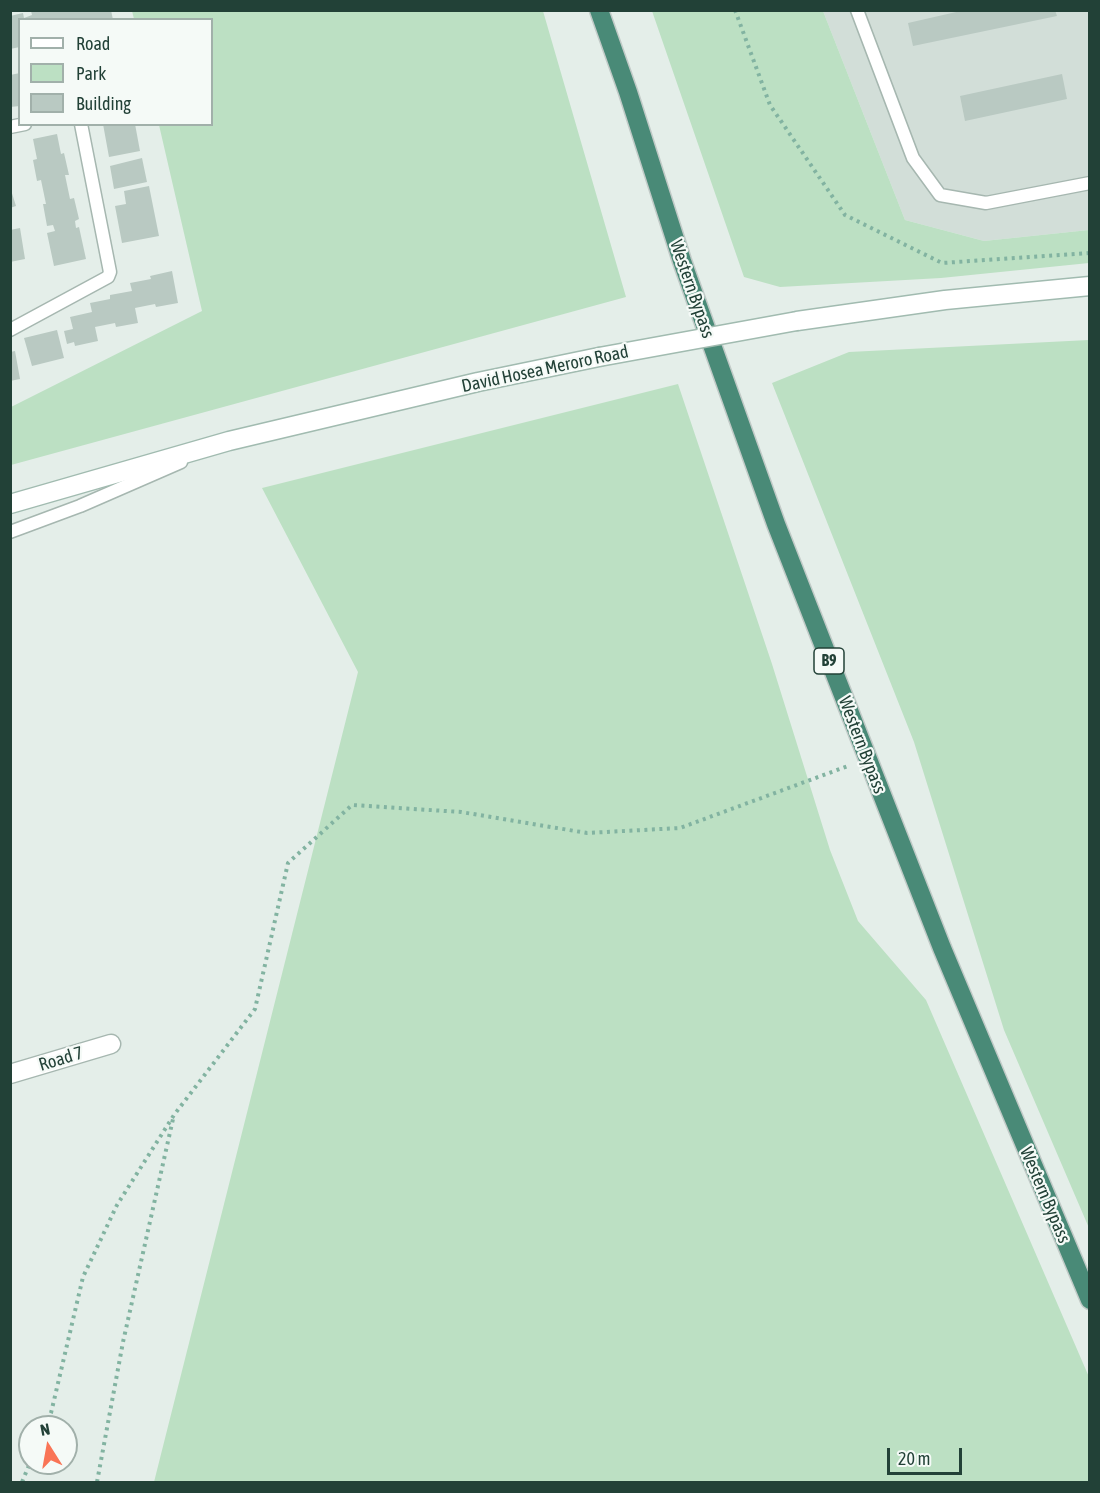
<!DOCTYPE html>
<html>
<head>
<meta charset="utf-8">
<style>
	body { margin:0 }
	#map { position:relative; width:1100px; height:1493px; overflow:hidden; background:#e4eee9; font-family:"Asap Condensed",sans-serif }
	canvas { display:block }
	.frame { position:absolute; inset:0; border:12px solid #224137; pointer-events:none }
	.legend { position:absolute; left:18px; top:18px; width:195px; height:108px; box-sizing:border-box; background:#f5faf7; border:2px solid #a1b0aa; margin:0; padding:8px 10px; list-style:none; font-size:18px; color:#224137 }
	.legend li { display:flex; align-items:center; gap:12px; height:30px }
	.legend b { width:30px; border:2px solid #a1b0aa }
	.north { position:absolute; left:18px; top:1415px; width:60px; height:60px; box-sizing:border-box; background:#f5faf7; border:2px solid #a1b0aa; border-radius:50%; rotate:349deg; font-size:16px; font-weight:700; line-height:24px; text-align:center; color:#224137 }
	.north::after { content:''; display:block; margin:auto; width:21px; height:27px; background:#f97456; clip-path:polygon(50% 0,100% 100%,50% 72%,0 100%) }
	.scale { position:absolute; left:887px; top:1448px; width:75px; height:27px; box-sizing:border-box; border:3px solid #224137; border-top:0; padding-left:8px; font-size:18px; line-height:21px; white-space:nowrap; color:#224137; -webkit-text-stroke:4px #f5faf7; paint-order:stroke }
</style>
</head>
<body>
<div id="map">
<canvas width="1100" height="1493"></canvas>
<div class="frame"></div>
<ul class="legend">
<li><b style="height:8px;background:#fff"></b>Road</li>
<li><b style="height:16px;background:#bce0c3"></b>Park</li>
<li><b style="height:16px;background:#b9c9c2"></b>Building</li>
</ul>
<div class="north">N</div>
<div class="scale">20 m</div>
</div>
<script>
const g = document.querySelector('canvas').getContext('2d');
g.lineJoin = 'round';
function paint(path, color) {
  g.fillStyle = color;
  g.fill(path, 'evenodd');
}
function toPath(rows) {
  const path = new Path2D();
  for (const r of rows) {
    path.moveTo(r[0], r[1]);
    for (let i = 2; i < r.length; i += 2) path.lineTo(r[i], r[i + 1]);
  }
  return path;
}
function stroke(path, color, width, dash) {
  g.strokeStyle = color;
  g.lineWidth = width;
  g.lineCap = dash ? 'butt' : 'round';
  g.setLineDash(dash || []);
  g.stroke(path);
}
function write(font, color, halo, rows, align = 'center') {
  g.font = font + ' "Asap Condensed",sans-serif';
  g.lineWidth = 4.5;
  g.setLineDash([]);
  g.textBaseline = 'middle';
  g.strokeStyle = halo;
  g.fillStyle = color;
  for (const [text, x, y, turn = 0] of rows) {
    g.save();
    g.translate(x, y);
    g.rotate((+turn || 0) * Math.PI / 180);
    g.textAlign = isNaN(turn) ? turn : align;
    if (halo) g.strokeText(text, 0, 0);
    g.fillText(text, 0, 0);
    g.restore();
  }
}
const built = toPath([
	[823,11,1089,11,1089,230,984,241,905,220]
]);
const green = toPath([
	[132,11,543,11,626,297,11,465,11,407,202,311,159,125,212,124,212,20,134,19],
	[652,11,823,11,905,220,984,241,1089,230,1089,263,941,278,780,287,744,277],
	[1089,340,1090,340,1089,1228,1004,1030,914,742,772,383,849,352],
	[678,384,772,664,830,850,858,921,926,1000,1089,1377,1089,1482,154,1482,358,672,262,488]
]);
const building = toPath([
	[35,10,111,10,113,20,20,20,20,47,10,49,10,16,23,13,24,18,32,15,31,11],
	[965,10,1055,10,1057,16,913,46,908,23],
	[20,73,20,106,10,107,10,75],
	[1062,74,1067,99,965,121,960,96],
	[103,124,135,124,140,151,109,157],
	[57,134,61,154,64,153,69,175,65,175,70,199,74,198,79,219,75,221,76,228,79,227,86,259,54,266,47,233,55,231,53,225,47,226,43,204,46,204,41,180,37,181,33,160,37,159,33,139],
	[142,158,147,182,114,189,110,166],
	[149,186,159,236,122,243,115,206,126,204,124,191],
	[10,187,16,206,10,208],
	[20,228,25,259,10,262,10,230],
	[172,271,178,303,156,307,155,304,135,308,138,323,116,327,115,323,95,327,98,341,75,346,74,342,67,344,64,331,73,329,70,317,92,312,90,303,110,299,110,295,132,291,130,283,151,279,150,276],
	[57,330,64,358,32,366,24,338],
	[15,351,20,379,10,381,10,352]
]);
const path = toPath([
	[735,10,770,105,845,215,942,263,1090,253],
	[45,1427,51,1413,83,1277,117,1205,174,1115,255,1009,288,863,352,805,461,812,587,833,680,828,848,766],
	[22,1482,30,1463],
	[97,1482,123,1342,173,1119]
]);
const service = toPath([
	[857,10,913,158,940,195,986,203,1090,183],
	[10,127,25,124],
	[10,330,108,277,110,272,81,124],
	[10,532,80,506,181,462]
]);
const minor = toPath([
	[10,1074,111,1044]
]);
const secondary = toPath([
	[797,321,945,300,1090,286],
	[10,504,229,441,478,382,599,357]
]);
const trunk = toPath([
	[599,10,628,92,682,261,776,524,942,948,1090,1300]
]);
const secondaryBridge = toPath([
	[599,357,797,321]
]);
const shields = [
	[829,661,30]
];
const shieldNames = [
	["B9",829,661]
];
const streetNames = [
	["Western Bypass",692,289,71],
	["David Hosea Meroro Road",545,369,-12],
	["Western Bypass",862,745,69],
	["Road 7",61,1059,-17],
	["Western Bypass",1045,1195,67]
];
paint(built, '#d2ded8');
paint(green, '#bce0c3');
paint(building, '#b9c9c2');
stroke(service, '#a6b7b0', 15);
stroke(minor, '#a6b7b0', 21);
stroke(secondary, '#a1bbb0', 21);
stroke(trunk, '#c1cac7', 21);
stroke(path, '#82b3a1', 4, [3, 4.5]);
stroke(service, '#fff', 12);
stroke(minor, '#fff', 18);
stroke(secondary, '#fff', 18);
stroke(trunk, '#498a77', 18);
stroke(secondaryBridge, '#a1bbb0', 21, []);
stroke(secondaryBridge, '#fff', 18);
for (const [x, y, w] of shields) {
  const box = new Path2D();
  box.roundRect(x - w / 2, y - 13, w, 26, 4.5);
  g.fillStyle = '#f5faf7';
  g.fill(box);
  stroke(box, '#224137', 1.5);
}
write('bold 16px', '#224137', null, shieldNames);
write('18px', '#224137', '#f5faf7', streetNames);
</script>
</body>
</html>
